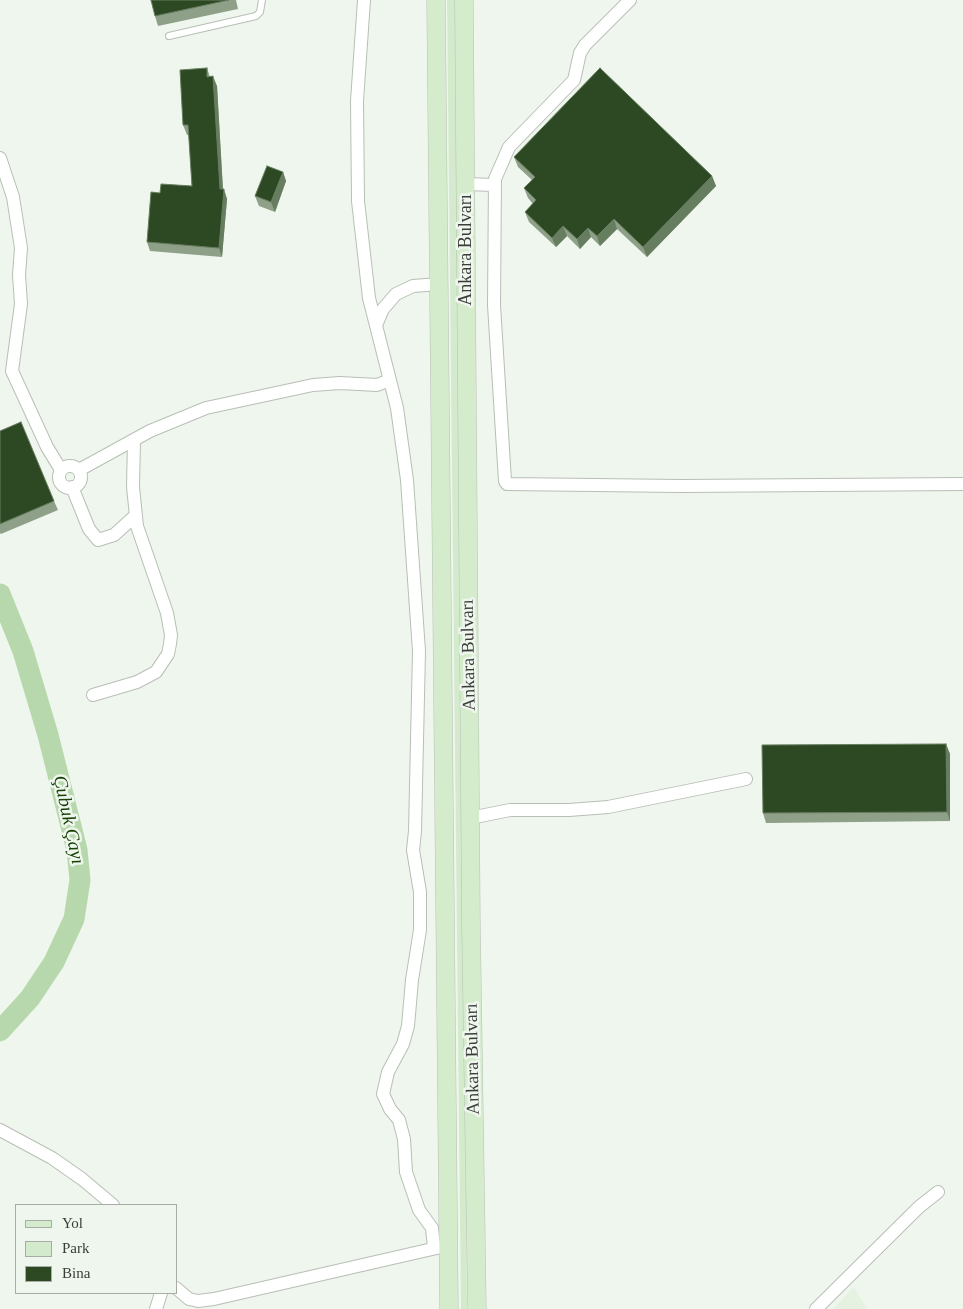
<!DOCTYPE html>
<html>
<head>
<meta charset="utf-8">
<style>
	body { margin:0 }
	#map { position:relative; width:963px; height:1309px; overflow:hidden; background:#eff6ed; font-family:Georgia,serif }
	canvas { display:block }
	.legend { position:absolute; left:15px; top:1204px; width:162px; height:90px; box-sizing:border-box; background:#eff6ed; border:1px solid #a7aca5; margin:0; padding:6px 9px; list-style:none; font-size:15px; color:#3a3d39 }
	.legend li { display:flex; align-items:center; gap:10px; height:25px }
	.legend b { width:25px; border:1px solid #a7aca5 }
</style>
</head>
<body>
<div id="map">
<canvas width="963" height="1309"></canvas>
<ul class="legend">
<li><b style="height:6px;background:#d4eccb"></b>Yol</li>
<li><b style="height:14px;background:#d3ebcc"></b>Park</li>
<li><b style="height:14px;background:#2d4923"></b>Bina</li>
</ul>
</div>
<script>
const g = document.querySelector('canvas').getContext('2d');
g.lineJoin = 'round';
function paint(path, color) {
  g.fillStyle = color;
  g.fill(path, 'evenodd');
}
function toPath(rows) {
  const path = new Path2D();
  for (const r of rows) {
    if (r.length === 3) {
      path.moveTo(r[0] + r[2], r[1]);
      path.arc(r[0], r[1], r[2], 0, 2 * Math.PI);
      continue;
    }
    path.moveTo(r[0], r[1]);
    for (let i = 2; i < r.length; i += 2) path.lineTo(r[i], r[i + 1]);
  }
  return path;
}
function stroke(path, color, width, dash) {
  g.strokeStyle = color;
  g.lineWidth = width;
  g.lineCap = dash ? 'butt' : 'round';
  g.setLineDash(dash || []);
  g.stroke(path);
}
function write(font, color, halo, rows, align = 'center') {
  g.font = font + ' Georgia,serif';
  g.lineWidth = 5;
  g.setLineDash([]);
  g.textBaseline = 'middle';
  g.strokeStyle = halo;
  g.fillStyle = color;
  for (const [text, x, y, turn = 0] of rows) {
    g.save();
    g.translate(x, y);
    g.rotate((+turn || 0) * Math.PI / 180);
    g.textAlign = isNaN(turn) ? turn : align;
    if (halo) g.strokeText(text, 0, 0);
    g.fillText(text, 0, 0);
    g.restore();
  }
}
const built = toPath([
	[854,1287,867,1309,833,1309]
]);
const green = toPath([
	[447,0,455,0,467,1309,461,1309]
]);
const river = toPath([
	[0,594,23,651,48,735,77,850,80,880,74,919,54,962,30,998,0,1031]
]);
const lane = toPath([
	[169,36,256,16,260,12,262,0]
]);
const street = toPath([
	[364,0,357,101,358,201,369,298,397,408,407,480,419,651,415,831,413,850,420,892,420,930,412,980,408,1026,403,1044,388,1072,383,1094,390,1109,399,1120,404,1139,406,1172,419,1210,432,1228,434,1248],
	[630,0,585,45,580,53,574,80,509,147,495,179,494,305,505,481,507,484,681,486,963,484],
	[0,158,13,197,21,248,19,275,21,304,12,371,47,447,61,470],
	[466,184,494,185],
	[377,323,383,309,396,294,413,286,439,284],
	[70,477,11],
	[79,470,150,431,206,408,313,385,340,383,377,385,390,380],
	[72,487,89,529,98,540,114,535,135,516],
	[93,695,137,682,156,672,168,654,170,644,171,635,167,613,137,526,133,487,134,440],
	[470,818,510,810,569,810,608,807,746,779],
	[0,1130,52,1158,82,1179,113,1205],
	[176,1288,189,1299,198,1301,214,1299,441,1247],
	[156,1309,161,1293],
	[816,1309,919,1207,938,1192]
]);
const secondary = toPath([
	[436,0,449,1309],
	[464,0,471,923,477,1309]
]);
const wall = toPath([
	[151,0,236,0,238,9,158,26,155,16],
	[207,68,210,77,217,86,223,189,227,199,222,257,150,251,147,242,160,193,192,186,189,135,187,135,183,125],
	[514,157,712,176,716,186,647,257,617,229,600,246,591,237,580,249,567,236,556,247,529,222,525,212,533,204,528,198,524,188,532,180,518,167],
	[283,172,286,181,275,212,259,206,255,196],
	[0,431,54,501,58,510,1,534,0,533],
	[946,744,950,754,950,821,766,823,763,813]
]);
const shadedWall = toPath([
	[213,76,217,86,223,192,224,189,227,199,222,257,219,248,220,189],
	[283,172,286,181,275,212,271,202],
	[712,176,716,186,647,257,643,247],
	[614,219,617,229,600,246,597,236],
	[563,226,567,236,556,247,552,238],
	[588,228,591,237,580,249,577,239],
	[946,744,950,754,950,821,947,812]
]);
const building = toPath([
	[151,0,229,0,155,16,151,0],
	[207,68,207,77,213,76,220,189,224,189,219,248,147,242,151,192,160,193,161,184,192,186,188,125,183,125,180,70,207,68],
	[600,68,712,176,643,247,614,219,597,236,588,228,577,239,563,226,552,238,525,212,536,200,524,188,535,177,514,157,600,68],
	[267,166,283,172,271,202,255,196,267,166],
	[21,422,54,501,0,524,0,431,21,422],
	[946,744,947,812,763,813,762,745,946,744]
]);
const streetNames = [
	["Ankara Bulvarı",466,250,-90],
	["Ankara Bulvarı",469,655,-91],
	["Ankara Bulvarı",473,1059,-91]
];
const waterNames = [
	["Çubuk Çayı",68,820,78]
];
paint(built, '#e5f2e1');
paint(green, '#d3ebcc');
stroke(river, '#b6d8ac', 21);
stroke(lane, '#b8bfb6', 8);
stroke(street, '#b8bfb6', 14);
stroke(secondary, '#b8bfb6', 19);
stroke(lane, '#fff', 6);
stroke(street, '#fff', 12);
stroke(secondary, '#d4eccb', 18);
paint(wall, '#8ea088');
paint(shadedWall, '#677d60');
paint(building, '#2d4923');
stroke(building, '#677d60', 1);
write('18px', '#3a3d39', '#eff6ed', streetNames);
write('italic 19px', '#184305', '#eff6ed', waterNames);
</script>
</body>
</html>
